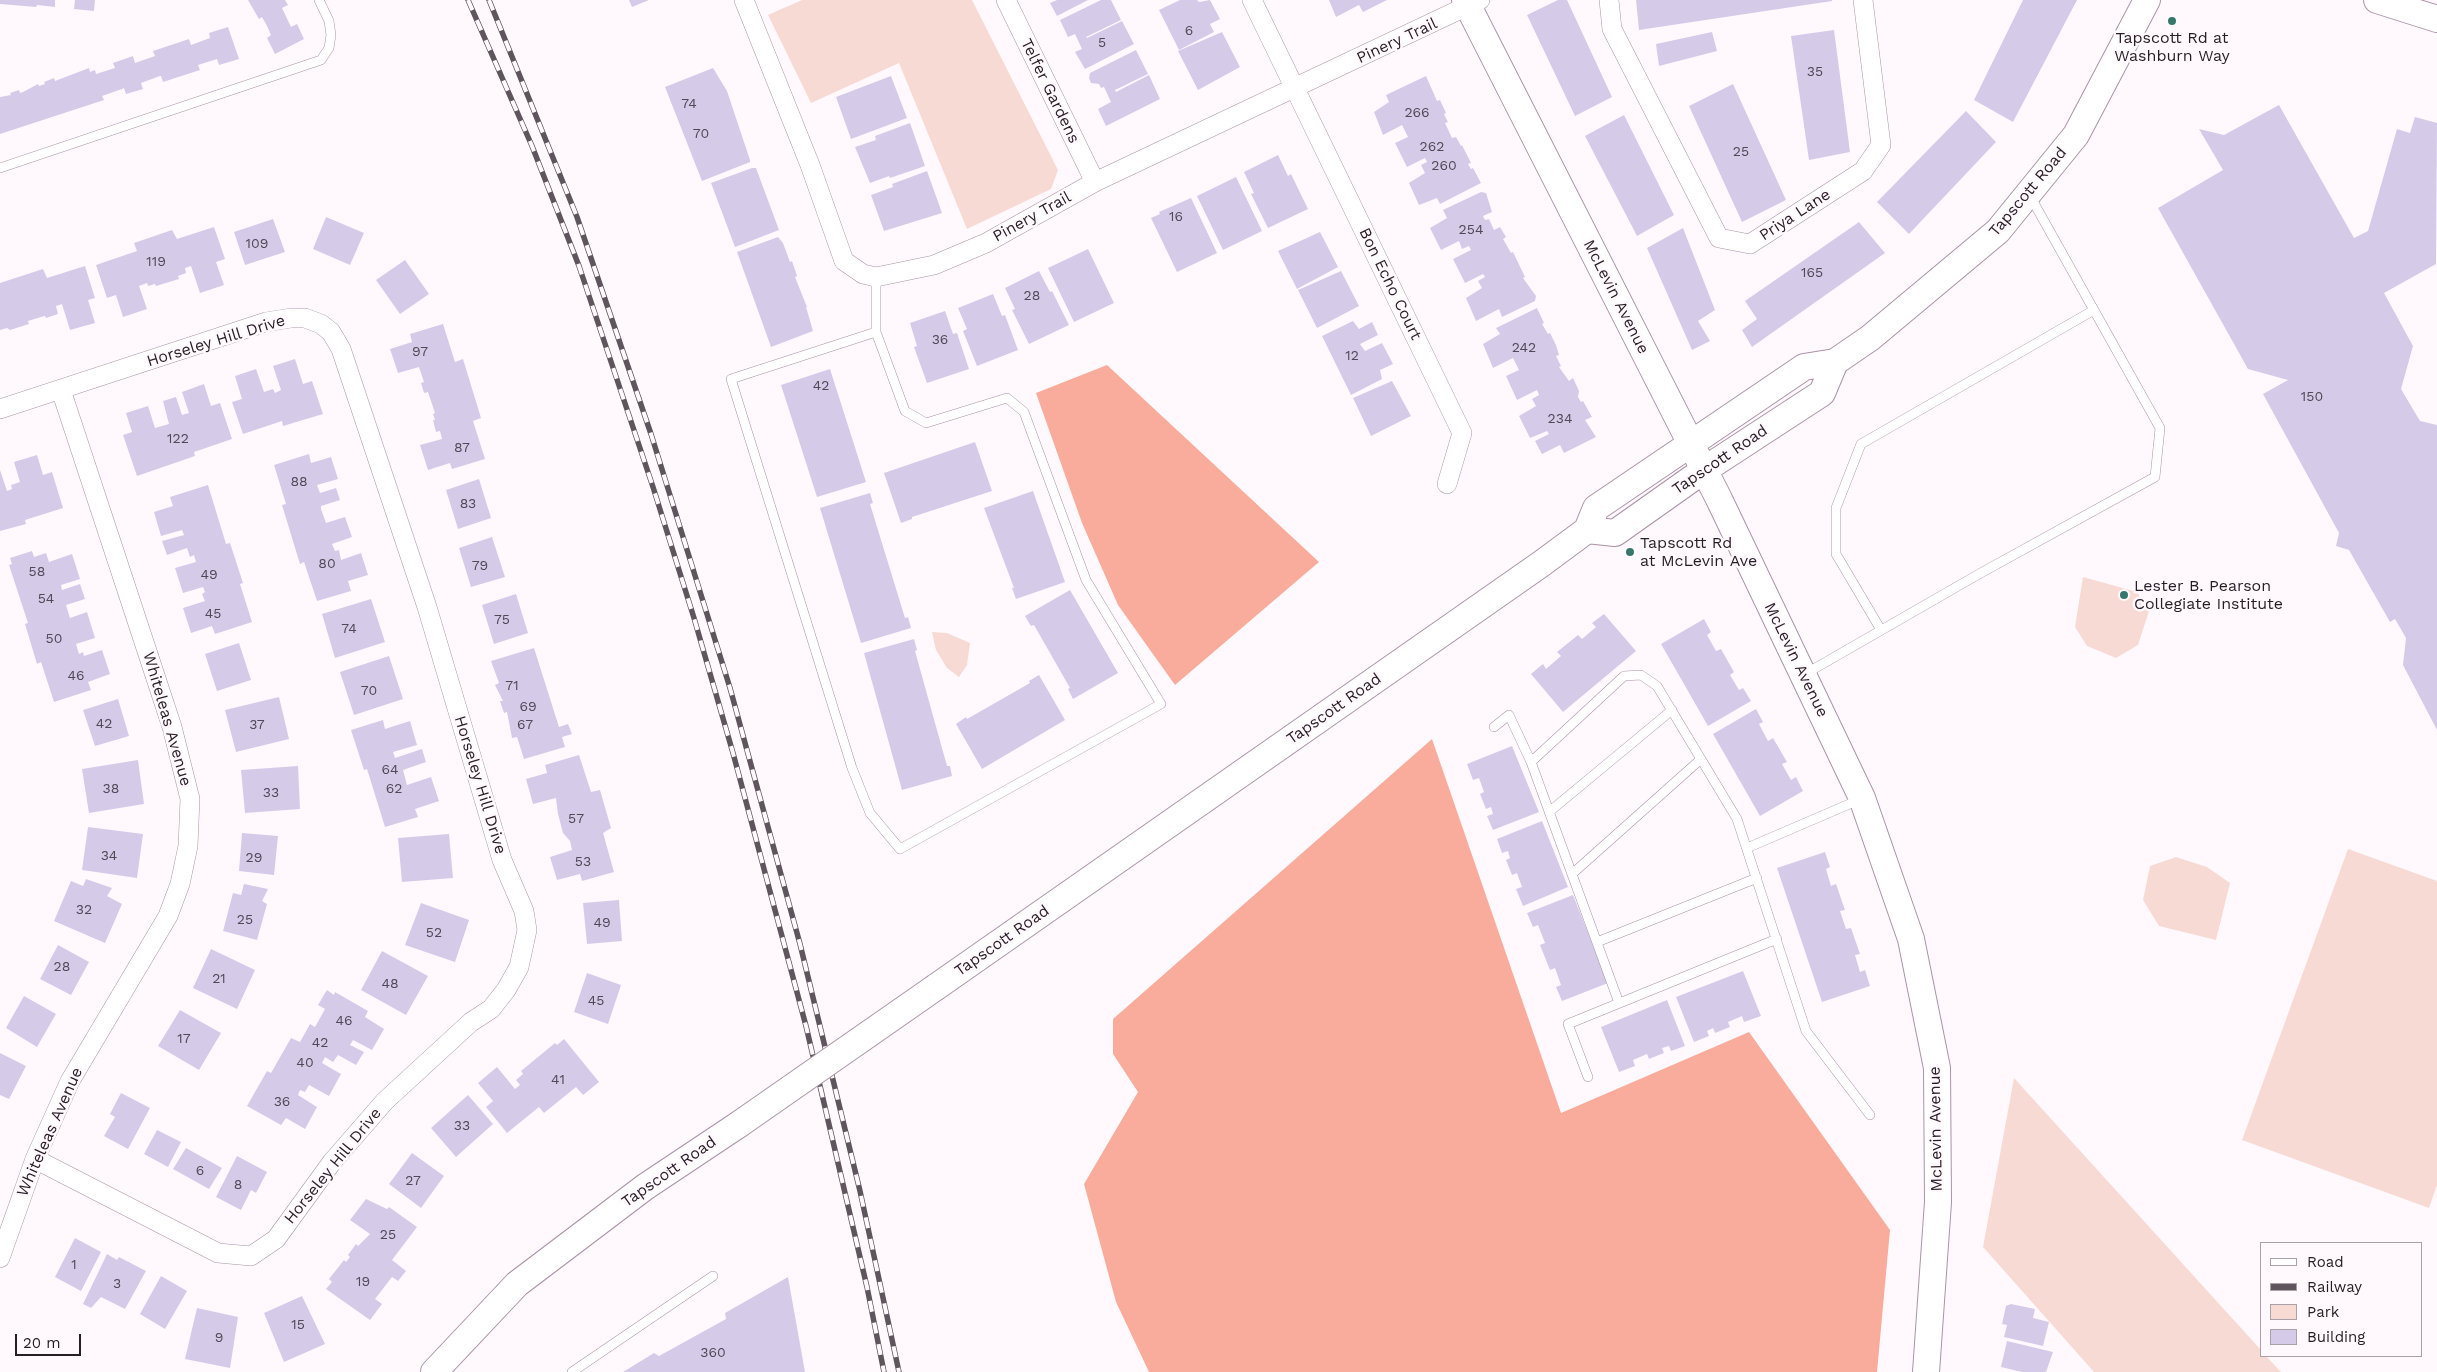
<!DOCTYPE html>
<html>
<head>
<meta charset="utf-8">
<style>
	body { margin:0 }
	#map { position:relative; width:2437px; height:1372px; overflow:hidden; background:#fff9fe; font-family:"Work Sans",sans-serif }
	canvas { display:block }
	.legend { position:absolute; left:2260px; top:1242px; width:162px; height:115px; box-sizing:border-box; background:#fff9fe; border:1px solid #a9a1a7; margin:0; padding:6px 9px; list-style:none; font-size:15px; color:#271d25 }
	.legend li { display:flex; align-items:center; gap:10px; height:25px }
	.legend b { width:25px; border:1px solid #a9a1a7 }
	.scale { position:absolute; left:15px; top:1334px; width:66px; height:22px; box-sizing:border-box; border:2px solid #271d25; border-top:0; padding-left:6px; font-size:15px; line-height:18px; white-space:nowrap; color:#271d25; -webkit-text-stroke:4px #fff9fe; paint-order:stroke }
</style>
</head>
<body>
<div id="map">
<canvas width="2437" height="1372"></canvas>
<ul class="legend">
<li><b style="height:6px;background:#fff"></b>Road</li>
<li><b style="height:6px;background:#5f565d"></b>Railway</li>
<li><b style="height:14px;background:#f8dad4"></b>Park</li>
<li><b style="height:14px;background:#d5cbe9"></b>Building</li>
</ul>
<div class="scale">20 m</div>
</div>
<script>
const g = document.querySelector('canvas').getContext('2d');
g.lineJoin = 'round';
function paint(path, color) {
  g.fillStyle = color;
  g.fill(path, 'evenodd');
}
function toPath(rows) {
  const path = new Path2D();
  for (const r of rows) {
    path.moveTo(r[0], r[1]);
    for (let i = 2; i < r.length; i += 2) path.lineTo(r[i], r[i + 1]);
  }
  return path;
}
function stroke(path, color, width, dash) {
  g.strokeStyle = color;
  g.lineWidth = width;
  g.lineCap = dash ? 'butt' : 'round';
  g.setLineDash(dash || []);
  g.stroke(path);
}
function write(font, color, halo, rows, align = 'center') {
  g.font = font + ' "Work Sans",sans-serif';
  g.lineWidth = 5;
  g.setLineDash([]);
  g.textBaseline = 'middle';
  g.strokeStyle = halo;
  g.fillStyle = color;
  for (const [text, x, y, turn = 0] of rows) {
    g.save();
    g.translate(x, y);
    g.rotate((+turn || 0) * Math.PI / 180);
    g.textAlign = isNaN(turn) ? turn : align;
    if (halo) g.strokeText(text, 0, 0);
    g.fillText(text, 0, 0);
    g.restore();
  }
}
const green = toPath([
	[802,0,972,0,1058,170,1051,189,967,229,899,63,811,103,768,15],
	[2083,577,2137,592,2149,611,2138,645,2116,658,2087,646,2075,627],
	[932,632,947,633,970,643,967,665,959,677,947,668,936,650],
	[2348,849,2437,881,2437,1185,2429,1208,2242,1140],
	[2176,857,2207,867,2230,883,2216,940,2159,926,2143,900,2150,866],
	[2014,1078,2261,1350,2261,1356,2266,1356,2281,1372,2094,1372,1983,1247]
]);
const forest = toPath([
	[1107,365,1319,562,1175,685,1118,605,1082,523,1036,393],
	[1432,739,1561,1113,1749,1032,1890,1230,1877,1372,1149,1372,1116,1302,1084,1184,1138,1092,1113,1054,1113,1019]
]);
const building = toPath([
	[0,0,55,0,55,7,37,5,36,7,0,4],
	[75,0,95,0,94,11,74,9],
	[248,0,285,0,288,5,282,8,291,27,297,24,304,39,275,54,267,38,271,35,267,26,262,17,259,19],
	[629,0,649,0,632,7],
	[1057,0,1088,0,1057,16,1050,3],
	[1101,0,1111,0,1121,20,1086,37,1087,38,1122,21,1134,44,1085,69,1075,52,1082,49,1075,34,1068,37,1060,20],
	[1180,0,1197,0,1199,2,1210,0,1220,19,1210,24,1214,32,1179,50,1159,10],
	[1329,0,1387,0,1363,12,1359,5,1336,17],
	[1558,0,1567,0,1612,97,1575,116,1527,15],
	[1636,0,1832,0,1832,1,1639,30],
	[2023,0,2077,0,2013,122,1974,100],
	[228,27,239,59,219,65,217,59,198,65,200,70,163,82,161,76,160,76,141,83,143,89,126,94,124,88,122,89,102,96,104,100,0,134,0,97,11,95,10,93,19,90,20,93,23,92,38,84,39,86,45,84,44,82,54,78,55,81,89,68,90,72,95,70,96,74,115,68,113,63,133,56,135,63,155,56,153,51,189,39,191,45,210,38,209,33],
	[1834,30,1850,152,1809,160,1791,36],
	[1222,32,1240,67,1198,90,1178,51],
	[1712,32,1717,51,1659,66,1656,44],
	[1136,50,1148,74,1115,90,1116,92,1149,75,1160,99,1106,126,1098,109,1111,102,1104,87,1101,88,1099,84,1091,83,1089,78,1090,73],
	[713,68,727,91,750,160,750,162,702,181,665,87],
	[891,76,907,118,851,139,836,97],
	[1426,76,1437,101,1440,100,1446,113,1444,114,1448,122,1445,123,1452,138,1456,137,1461,146,1462,145,1471,163,1468,164,1471,169,1473,168,1481,183,1440,204,1437,198,1419,205,1409,183,1425,173,1421,165,1427,162,1425,158,1407,167,1395,143,1408,137,1402,125,1383,135,1374,112,1389,102,1386,95],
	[1733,84,1786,200,1742,222,1689,106],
	[2279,105,2354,238,2368,231,2397,129,2410,133,2415,117,2437,123,2436,264,2384,293,2413,346,2401,389,2420,421,2437,425,2437,730,2403,665,2406,638,2395,619,2390,622,2349,550,2336,546,2339,533,2263,394,2288,380,2248,369,2158,208,2223,170,2199,129,2224,135],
	[1966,111,1996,142,1909,234,1877,202],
	[1624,115,1674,215,1637,236,1585,136],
	[910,123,925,166,890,178,889,176,870,183,855,147,876,140,875,136],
	[1278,155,1288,176,1291,174,1308,209,1268,228,1251,194,1254,193,1244,172],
	[752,168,756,168,779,230,735,247,711,183],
	[927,171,942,213,884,231,871,195,893,187,892,184],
	[1236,177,1262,231,1223,250,1197,196],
	[1481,192,1486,193,1492,212,1483,216,1485,220,1489,219,1494,230,1500,227,1506,237,1503,239,1511,253,1513,252,1525,277,1523,278,1536,296,1535,301,1502,317,1499,309,1476,321,1466,298,1482,288,1478,281,1485,277,1483,274,1465,283,1453,259,1471,250,1469,246,1462,249,1459,241,1441,250,1430,228,1447,218,1443,210],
	[1191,198,1217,253,1177,272,1151,218,1160,214,1159,212],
	[326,217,364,233,350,265,313,249],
	[273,219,285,252,245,265,234,232],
	[1859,222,1885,253,1752,347,1742,330,1757,319,1745,301],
	[214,227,225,259,216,262,224,285,200,293,191,266,185,268,186,273,178,276,179,279,156,286,155,284,148,286,147,283,139,286,147,309,123,317,116,295,107,298,96,265,137,251,134,243,172,230,177,239],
	[1683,228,1715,310,1698,321,1710,341,1692,350,1647,248],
	[1320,232,1338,267,1297,289,1278,251],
	[778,237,783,243,790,262,792,261,797,276,795,277,807,307,806,307,813,331,771,347,737,252],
	[1088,249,1114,303,1074,322,1048,268],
	[405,260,429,294,400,314,376,280],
	[85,266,95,298,88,300,95,323,70,330,62,304,56,306,58,314,46,318,45,316,41,317,28,321,29,324,10,330,7,328,0,330,0,283,43,269,47,278],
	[1039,271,1050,292,1052,291,1069,325,1029,344,1012,310,1015,309,1005,288],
	[1341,271,1359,306,1317,328,1298,290],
	[993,294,1002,316,1005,315,1018,350,977,366,963,331,967,329,958,308],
	[1537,308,1544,323,1542,324,1548,334,1550,333,1556,345,1559,355,1556,356,1561,366,1559,367,1569,381,1573,378,1579,391,1578,397,1581,402,1583,401,1592,417,1585,420,1596,437,1564,453,1560,445,1542,454,1535,441,1549,434,1547,431,1530,438,1519,416,1536,406,1532,399,1539,395,1537,390,1517,400,1506,376,1519,370,1513,358,1493,368,1483,344,1500,334,1496,328],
	[945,311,953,334,957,333,969,369,927,383,914,347,917,346,910,323],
	[1353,321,1359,329,1372,322,1378,335,1360,344,1365,351,1382,343,1393,364,1380,370,1382,379,1351,395,1322,336],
	[443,324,455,362,463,359,481,418,473,421,485,459,452,469,450,463,428,470,420,445,442,439,440,431,436,432,433,420,435,420,433,414,435,413,428,392,424,393,421,383,424,382,419,367,398,373,390,349,412,342,410,334],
	[295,359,303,384,312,381,323,414,283,426,282,421,243,434,232,402,242,399,235,376,256,369,264,392,273,389,275,393,281,390,273,366],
	[830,369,866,482,817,497,781,385],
	[1392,381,1411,416,1371,436,1353,398],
	[204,384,211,406,220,403,232,439,194,452,195,456,137,476,123,435,132,432,126,413,148,406,155,428,169,424,163,401,176,397,182,415,189,413,182,392],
	[975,442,992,491,912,517,912,519,901,523,884,473],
	[309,454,311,463,331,457,338,479,317,485,320,493,336,488,340,500,321,506,321,509,326,523,345,517,352,537,332,544,335,551,339,550,341,560,361,553,368,575,348,581,351,591,317,601,304,562,300,564,282,505,286,504,274,465],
	[37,455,43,475,52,472,63,508,25,520,26,524,0,531,0,470,7,491,12,489,11,485,20,482,14,462],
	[479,479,491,518,458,529,446,490],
	[208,485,226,544,230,543,243,583,240,584,252,622,215,634,212,626,191,633,183,608,205,601,202,594,205,592,203,587,183,593,175,568,196,562,194,555,190,557,187,548,167,555,162,541,184,535,182,530,161,536,154,512,173,506,170,497],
	[1033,491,1065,582,1016,599,1012,588,1014,588,984,508],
	[870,493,873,503,870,504,905,618,908,617,911,628,861,643,820,508],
	[492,537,505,577,471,587,459,548],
	[32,551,34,557,46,553,49,562,72,554,80,579,61,585,62,590,80,584,85,599,66,605,70,618,87,612,95,638,76,644,79,654,83,652,84,656,102,650,110,674,88,682,91,690,54,702,41,662,37,664,25,624,28,623,9,565,12,564,10,558],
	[1070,590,1118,673,1073,699,1068,689,1070,688,1034,625,1031,626,1025,616],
	[516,594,528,633,494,644,482,605],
	[371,599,385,642,335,658,322,614],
	[1604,614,1636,651,1563,712,1531,674,1543,664,1546,669,1561,656,1557,652,1578,635,1582,639,1596,627,1592,623],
	[1704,619,1711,632,1707,635,1716,651,1721,649,1734,672,1730,675,1739,690,1743,688,1751,701,1708,726,1661,644],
	[914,639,917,650,915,651,947,766,950,766,952,776,902,790,864,653],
	[239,643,251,680,217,691,205,654],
	[534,648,559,727,568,724,572,734,562,737,565,747,524,759,517,737,512,738,507,712,504,713,500,701,503,701,495,685,499,683,491,661],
	[389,656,403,699,354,715,340,672],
	[1039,675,1065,720,982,769,956,724,966,717,967,719,1030,683,1029,681],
	[279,697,289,739,236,752,225,710],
	[118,699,129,736,95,746,83,710],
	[1756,709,1763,722,1759,724,1768,741,1773,738,1787,762,1782,764,1791,780,1796,777,1803,791,1760,816,1713,734],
	[383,720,385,729,410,721,417,745,393,752,395,758,422,749,426,762,403,770,407,785,431,777,439,801,415,809,418,817,385,827,367,769,364,770,351,730],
	[1512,746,1539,812,1493,830,1487,816,1493,814,1491,807,1486,809,1480,794,1484,792,1479,778,1473,780,1467,764],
	[579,755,591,792,600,790,611,828,603,833,614,872,582,881,580,874,557,880,550,857,572,850,570,841,563,833,558,814,556,798,533,804,526,779,547,773,545,765],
	[138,760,144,804,89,813,82,769],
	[298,766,300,809,245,813,241,770],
	[1542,821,1568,887,1523,906,1516,889,1522,887,1517,873,1512,875,1506,860,1510,858,1508,851,1502,853,1497,839],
	[88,827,143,834,137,878,82,870],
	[242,833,278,836,274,875,239,871],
	[449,834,453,878,402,882,398,838],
	[1825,852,1830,867,1826,869,1831,886,1836,884,1845,910,1840,911,1846,929,1851,928,1860,954,1855,955,1860,972,1865,970,1870,986,1822,1002,1777,868],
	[86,879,112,888,107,896,122,904,105,943,54,921,71,881,83,886],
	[244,884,268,889,262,901,267,904,257,940,223,931,233,893,241,895],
	[1573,895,1608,983,1562,1001,1556,987,1561,985,1555,968,1550,970,1540,945,1545,943,1538,925,1533,927,1527,913],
	[619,900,622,941,587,944,583,903],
	[421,903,469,920,455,962,405,945],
	[58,945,89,962,71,995,40,979],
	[211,949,255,970,237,1009,193,988],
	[382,951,428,976,406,1015,361,990],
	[1743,971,1761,1016,1744,1022,1742,1016,1728,1022,1730,1027,1715,1033,1713,1028,1707,1031,1709,1036,1694,1042,1676,997],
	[587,973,621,985,608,1024,574,1012],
	[327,990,334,995,335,992,368,1011,365,1017,384,1029,372,1050,353,1040,350,1045,364,1052,356,1065,338,1055,333,1062,325,1057,322,1063,341,1074,329,1096,309,1085,305,1092,300,1090,298,1095,317,1107,305,1129,286,1118,281,1125,247,1106,267,1071,271,1073,291,1038,300,1042,310,1024,315,1027,325,1009,318,1005],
	[24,996,56,1014,37,1047,6,1028],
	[1667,1000,1685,1046,1671,1051,1669,1046,1662,1048,1664,1053,1649,1059,1647,1054,1633,1060,1635,1066,1619,1072,1601,1027],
	[180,1010,221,1033,199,1070,158,1046],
	[564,1039,599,1082,583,1095,576,1087,544,1113,539,1107,507,1133,486,1107,493,1101,478,1083,497,1067,515,1089,520,1085,516,1080,523,1074,521,1071,555,1043,557,1045],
	[0,1053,26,1066,9,1099,0,1095],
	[121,1093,150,1108,128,1149,104,1136,115,1117,110,1114],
	[468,1095,493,1124,456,1157,431,1128],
	[157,1130,181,1142,168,1167,144,1154],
	[186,1148,222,1168,209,1189,173,1169],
	[412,1153,444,1176,421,1208,389,1184],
	[237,1156,267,1172,256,1193,251,1190,241,1210,216,1197],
	[366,1199,387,1209,389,1207,417,1227,392,1260,406,1271,398,1281,392,1277,375,1299,382,1304,370,1320,326,1289,332,1282,329,1279,344,1260,346,1262,350,1257,348,1255,356,1244,358,1246,370,1234,350,1220],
	[75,1238,101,1252,81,1291,55,1277],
	[107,1254,117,1260,119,1257,146,1271,125,1309,101,1297,91,1308,83,1304],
	[161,1276,187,1291,165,1329,140,1314],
	[788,1277,805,1372,623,1372,654,1353,659,1356,726,1319,725,1313],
	[302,1296,325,1344,284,1362,264,1313],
	[2011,1304,2035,1309,2033,1318,2049,1322,2043,1346,2004,1337,2007,1325,2002,1324,2006,1306],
	[197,1308,238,1317,230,1368,185,1359],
	[2007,1341,2053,1352,2046,1372,2022,1372,2001,1367]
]);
const lane = toPath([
	[0,168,321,60,329,48,331,35,329,21,319,0],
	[876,277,876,332,905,411,926,423,1007,398,1024,412,1086,580,1161,704,900,849,870,813,852,768,731,379,876,332],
	[1881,630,1836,554,1836,508,1861,444,2094,310],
	[1805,674,1979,574,2155,477,2160,428,2030,196],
	[1494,727,1509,715,1531,762,1619,1003],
	[1531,762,1624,676,1641,675,1657,686,1737,819,1806,1031,1870,1115],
	[1549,812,1672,710],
	[1747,848,1861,799],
	[1572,874,1701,759],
	[1597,942,1757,878],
	[1588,1077,1568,1024,1777,939],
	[572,1372,713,1276]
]);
const street = toPath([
	[744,0,810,165,844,261,863,274,876,277,934,265,986,243,1095,182,1480,0],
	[1006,0,1095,182],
	[1252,0,1462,433,1447,484],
	[1609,0,1612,29,1719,238,1750,244,1863,171,1881,145,1863,0],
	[0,409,266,322,291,318,305,318,321,324,331,332,341,349,427,607,502,860,524,911,527,930,519,967,506,990,491,1009,471,1022,385,1101,332,1162,276,1239,251,1256,218,1253,35,1159],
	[0,1258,35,1159,70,1081,168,916,180,884,188,846,190,799,172,727,61,390]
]);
const secondary = toPath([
	[1465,0,1719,499,1862,798,1911,939,1937,1068,1938,1202,1926,1372],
	[2377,0,2437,19],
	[1587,530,1615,533,1704,470,1822,393,1835,362],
	[936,987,1541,564,1587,530,1596,508,1804,367,1835,362,1870,338,1998,231,2076,135,2147,0],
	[434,1372,517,1284,645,1187,738,1125]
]);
const rail = toPath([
	[468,0,532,146,579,266,653,487,694,618,733,753,806,1026,867,1287,884,1372],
	[489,0,577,217,651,434,730,688,800,944,860,1191,899,1372]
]);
const secondaryBridge = toPath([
	[738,1125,936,987]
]);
const markers = [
	[2172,21,5,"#35786b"],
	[1630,552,5,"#35786b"],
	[2124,595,5,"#35786b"]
];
const numberNames = [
	["6",1189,31],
	["5",1102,43],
	["35",1815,72],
	["74",689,104],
	["266",1417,113],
	["70",701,134],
	["262",1432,147],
	["25",1741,152],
	["260",1444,166],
	["16",1176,217],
	["254",1471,230],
	["109",257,244],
	["119",156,262],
	["165",1812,273],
	["28",1032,296],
	["36",940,340],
	["242",1524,348],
	["97",420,352],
	["12",1352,356],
	["42",821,386],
	["150",2312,397],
	["234",1560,419],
	["122",178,439],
	["87",462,448],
	["88",299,482],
	["83",468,504],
	["80",327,564],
	["79",480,566],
	["58",37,572],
	["49",209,575],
	["54",46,599],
	["45",213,614],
	["75",502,620],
	["74",349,629],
	["50",54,639],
	["46",76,676],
	["71",512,686],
	["70",369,691],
	["69",528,707],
	["42",104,724],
	["37",257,725],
	["67",525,725],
	["64",390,770],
	["38",111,789],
	["62",394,789],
	["33",271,793],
	["57",576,819],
	["34",109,856],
	["29",254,858],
	["53",583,862],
	["32",84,910],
	["25",245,920],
	["49",602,923],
	["52",434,933],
	["28",62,967],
	["21",219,979],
	["48",390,984],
	["45",596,1001],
	["46",344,1021],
	["17",184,1039],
	["42",320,1043],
	["40",305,1063],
	["41",558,1080],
	["36",282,1102],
	["33",462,1126],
	["6",200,1171],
	["27",413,1181],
	["8",238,1185],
	["25",388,1235],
	["1",74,1265],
	["19",363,1282],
	["3",117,1284],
	["15",298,1325],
	["9",219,1338],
	["360",713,1353]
];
const poiNames = [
	["Tapscott Rd at",2172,38,"center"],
	["Washburn Way",2172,56,"center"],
	["Tapscott Rd",1640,543],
	["at McLevin Ave",1640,561],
	["Lester B. Pearson",2134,586],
	["Collegiate Institute",2134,604]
];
const streetNames = [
	["Pinery Trail",1397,41,-25],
	["Telfer Gardens",1050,91,64],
	["Tapscott Road",2028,192,-50],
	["Priya Lane",1795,215,-33],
	["Pinery Trail",1032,217,-29],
	["Bon Echo Court",1390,284,64],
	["McLevin Avenue",1616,297,63],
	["Horseley Hill Drive",216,341,-17],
	["Tapscott Road",1720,460,-34],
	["McLevin Avenue",1796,660,64],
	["Tapscott Road",1334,709,-35],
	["Whiteleas Avenue",167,719,74],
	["Horseley Hill Drive",480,785,73],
	["Tapscott Road",1002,941,-35],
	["McLevin Avenue",1936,1129,-91],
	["Whiteleas Avenue",50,1132,-66],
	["Horseley Hill Drive",333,1166,-51],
	["Tapscott Road",669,1172,-35]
];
paint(green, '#f8dad4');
paint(forest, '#f9ac9c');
paint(building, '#d5cbe9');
stroke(lane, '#ab92a7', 10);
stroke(street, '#ab92a7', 20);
stroke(secondary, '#ab92a7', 28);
stroke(lane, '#fff', 9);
stroke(street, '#fff', 19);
stroke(secondary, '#fff', 26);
stroke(rail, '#5f565d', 5.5);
stroke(rail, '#fff9fe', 4, [11]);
stroke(secondaryBridge, '#ab92a7', 28, []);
stroke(secondaryBridge, '#fff', 26);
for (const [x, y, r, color] of markers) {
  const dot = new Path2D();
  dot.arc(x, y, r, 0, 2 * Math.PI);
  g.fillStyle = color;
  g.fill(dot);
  stroke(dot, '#fff9fe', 2);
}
write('14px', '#524856', null, numberNames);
write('16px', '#271d25', '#fff9fe', poiNames, 'left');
write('16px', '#271d25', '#fff9fe', streetNames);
</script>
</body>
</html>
